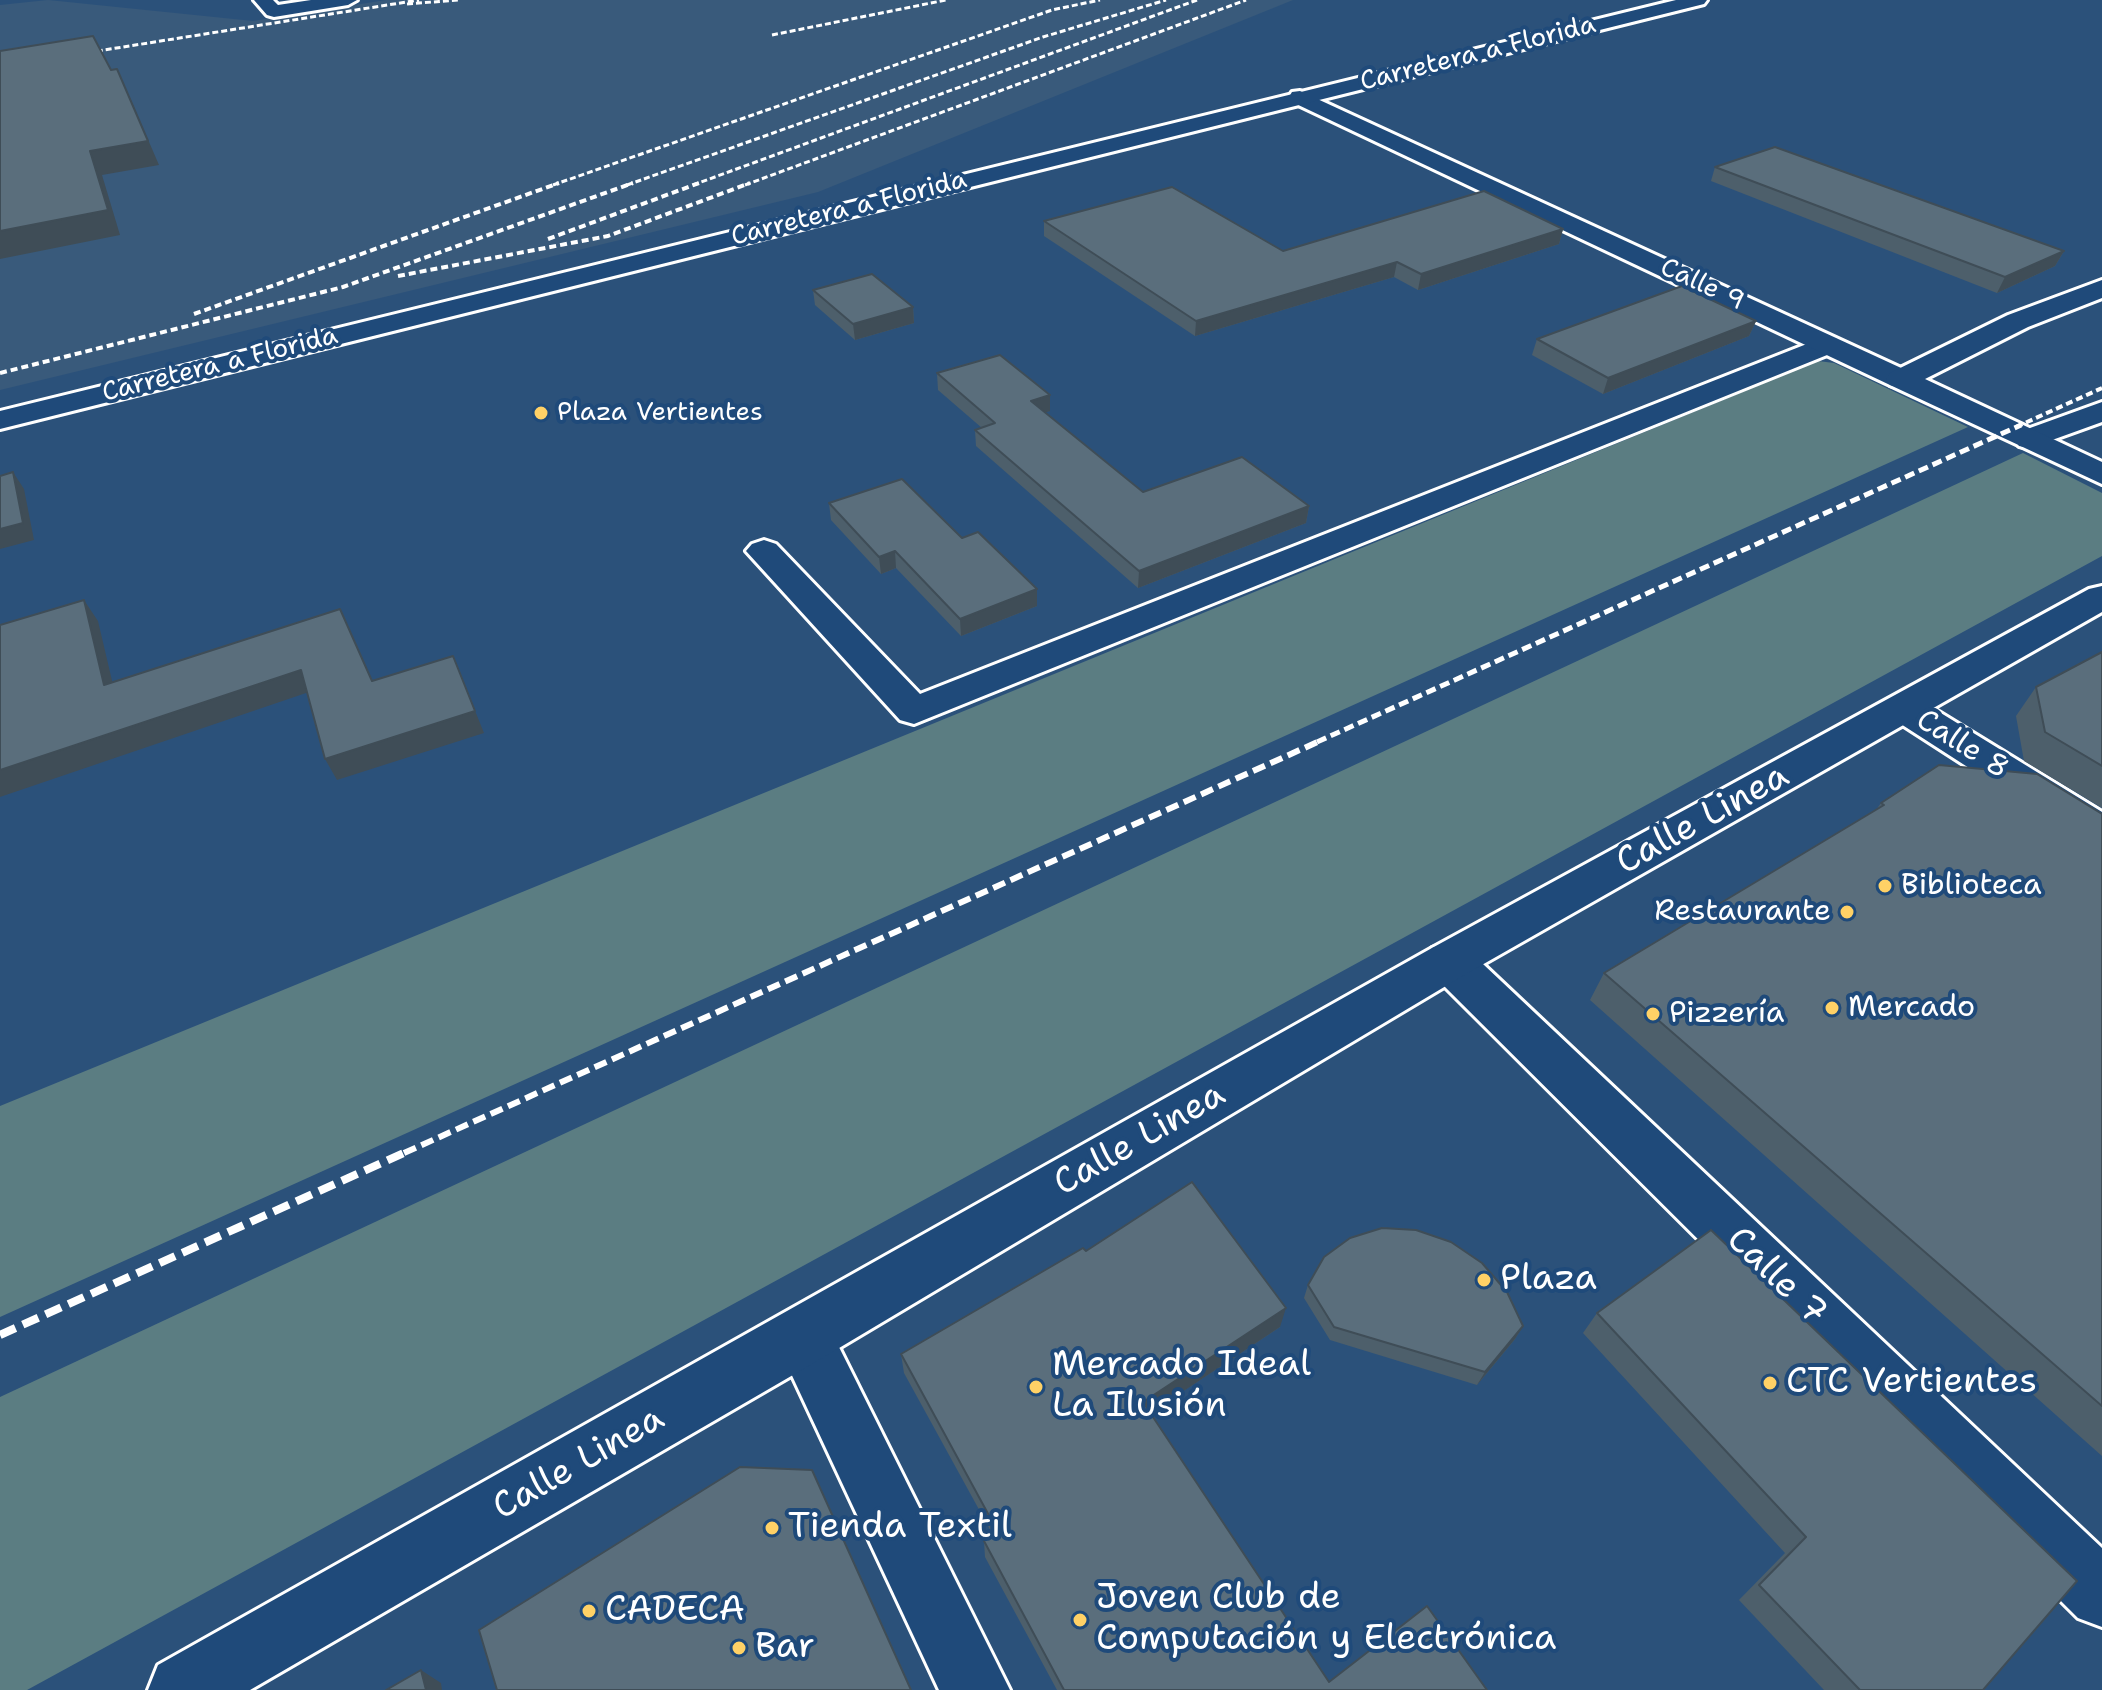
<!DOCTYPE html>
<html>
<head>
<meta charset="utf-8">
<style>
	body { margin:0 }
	canvas { display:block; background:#2b517a }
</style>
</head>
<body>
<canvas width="2102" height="1690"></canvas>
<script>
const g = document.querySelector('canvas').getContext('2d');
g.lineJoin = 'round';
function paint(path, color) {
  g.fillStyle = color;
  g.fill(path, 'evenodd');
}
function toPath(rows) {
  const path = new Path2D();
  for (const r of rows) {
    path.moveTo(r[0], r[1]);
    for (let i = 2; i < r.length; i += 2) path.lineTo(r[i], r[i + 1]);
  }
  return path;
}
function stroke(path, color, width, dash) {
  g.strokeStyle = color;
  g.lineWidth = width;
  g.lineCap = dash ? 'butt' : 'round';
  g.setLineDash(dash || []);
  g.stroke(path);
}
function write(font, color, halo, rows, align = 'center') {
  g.font = font + ' "Shantell Sans",sans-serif';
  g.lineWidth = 8;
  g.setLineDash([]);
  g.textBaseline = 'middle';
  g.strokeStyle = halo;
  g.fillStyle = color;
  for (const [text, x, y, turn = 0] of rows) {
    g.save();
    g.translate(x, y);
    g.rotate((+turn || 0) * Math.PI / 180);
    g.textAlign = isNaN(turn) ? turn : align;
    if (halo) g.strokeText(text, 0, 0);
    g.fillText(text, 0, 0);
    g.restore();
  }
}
const built = toPath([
	[48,0,253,21,386,0,1293,0,818,192,0,390,0,5]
]);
const green = toPath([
	[1818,361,1834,363,1968,427,0,1317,0,1106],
	[2023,453,2102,493,2102,556,27,1690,0,1690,0,1397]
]);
const pedestrian = toPath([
	[803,1308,824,1317,1010,1690,939,1690,774,1337,782,1317,803,1308]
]);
const minor = toPath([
	[254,0,273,0,278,5,311,0,357,0,348,5,274,17,267,15,254,0],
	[1827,336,1837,339,1841,345,1837,351,914,724,900,720,746,551,752,544,764,540,776,544,920,694,1827,336],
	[2102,402,2102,422,2030,448,2019,446,2014,439,2019,432,2102,402],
	[1904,695,1918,699,2102,812,2102,849,2087,844,1890,717,1884,708,1890,699,1904,695],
	[1449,942,1466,948,2102,1548,2102,1627,2078,1618,1432,974,1425,961,1432,948,1449,942]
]);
const tertiary = toPath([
	[1300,91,1912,373,1916,379,1912,385,1901,388,1890,385,1292,102,1289,97,1292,92,1300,91]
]);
const secondary = toPath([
	[1676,0,1707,0,1704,4,0,429,0,411,1676,0],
	[2102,280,2102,298,2028,327,1925,379,2102,462,2102,484,1890,385,1886,379,1890,373,2008,315,2102,280],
	[2102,586,2102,612,1466,974,824,1357,250,1690,148,1690,158,1665,1432,948,2089,589,2102,586]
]);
const railFar4 = toPath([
	[407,4,458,0],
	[772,35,946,0],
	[79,54,419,0],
	[553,185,1052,10,1100,0],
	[627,185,1043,37,1166,0],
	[693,185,1197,0],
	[745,185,1246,0]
]);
const railFar3 = toPath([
	[548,239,699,183],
	[398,276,608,236,750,183],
	[194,314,559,183],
	[0,373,343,287,633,183],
	[2016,427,2102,388]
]);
const railFar2 = toPath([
	[1317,742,2021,425]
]);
const railFar1 = toPath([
	[404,1153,1322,740]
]);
const rail = toPath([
	[0,1335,408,1151]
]);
const wall = toPath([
	[1715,167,2064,251,2055,266,1997,293,1711,181],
	[1044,221,1283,251,1563,229,1559,244,1418,290,1394,277,1195,336,1044,236],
	[813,290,913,307,914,323,855,340,815,305],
	[1756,321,1749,336,1603,394,1532,355,1537,339],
	[937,373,1050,411,1045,412,1143,492,1309,506,1306,523,1138,588,976,446,975,430,982,428,938,390],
	[829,503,962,538,1037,606,961,636,896,568,881,574,831,520],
	[2102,652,2102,808,2024,761,2016,716,2036,687],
	[1881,803,2102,814,2102,1456,1590,1000,1604,973,1876,810],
	[1086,1251,1280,1327,1150,1413,1329,1682,1487,1690,1057,1690,985,1557,984,1541,993,1535,904,1373,901,1354],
	[1308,1285,1523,1326,1515,1339,1477,1385,1330,1340,1304,1298],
	[1597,1313,1983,1690,1824,1690,1739,1600,1785,1553,1583,1333]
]);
const shadedWall = toPath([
	[127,91,159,165,102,175,120,235,0,259,0,231],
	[1563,229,1559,244,1418,290,1421,274],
	[2064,251,2055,266,1997,293,2005,277],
	[1397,262,1394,277,1195,336,1196,321],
	[913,307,914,323,855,340,853,324],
	[1756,321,1749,336,1603,394,1608,378],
	[1050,395,1050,411,1031,417,1031,401],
	[13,472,24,489,34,540,0,549,0,529],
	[1309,506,1306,523,1138,588,1139,571],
	[895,551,896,568,881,574,879,557],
	[1037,589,1037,606,961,636,960,619],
	[84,600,98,621,118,706,104,685],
	[453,656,484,733,337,780,325,759],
	[301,670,312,691,0,797,0,770],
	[1286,1308,1280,1327,1140,1420,1143,1402],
	[1523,1326,1515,1339,1477,1385,1485,1372],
	[421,1670,441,1683,442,1690,426,1690]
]);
const building = toPath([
	[93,36,111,70,117,69,148,141,90,151,108,210,0,231,0,51,93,36],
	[1775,147,2064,251,2005,277,1715,167,1775,147],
	[1172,187,1283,251,1484,191,1563,229,1421,274,1397,262,1196,321,1044,221,1172,187],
	[872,274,913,307,853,324,813,290,872,274],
	[1682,286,1756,321,1608,378,1537,339,1682,286],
	[1000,355,1050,395,1031,401,1143,492,1242,457,1309,506,1139,571,975,430,995,423,937,373,1000,355],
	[13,472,23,523,0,529,0,476,13,472],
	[902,479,962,538,978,532,1037,589,960,619,895,551,879,557,829,503,902,479],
	[84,600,104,685,340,609,372,681,453,656,475,711,325,759,301,670,0,770,0,625,84,600],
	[2102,652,2102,766,2045,732,2036,687,2102,652],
	[1939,765,2037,774,2102,814,2102,1406,1604,973,1884,805,1881,803,1939,765],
	[1192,1182,1286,1308,1143,1402,1329,1682,1427,1606,1487,1690,1064,1690,984,1541,998,1532,901,1354,1083,1248,1086,1251,1192,1182],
	[1382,1228,1416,1230,1451,1242,1482,1263,1507,1292,1523,1326,1485,1372,1334,1327,1308,1285,1324,1257,1350,1238,1382,1228],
	[1711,1230,2077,1581,1983,1690,1860,1690,1759,1585,1806,1537,1597,1313,1711,1230],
	[740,1467,812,1470,911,1690,497,1690,479,1630,740,1467],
	[421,1670,426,1690,386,1690,421,1670]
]);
const markers = [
	[541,413,8,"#ffd166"],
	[1885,886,8,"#ffd166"],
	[1847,912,8,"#ffd166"],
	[1832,1008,8,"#ffd166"],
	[1653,1014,8,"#ffd166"],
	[1484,1280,8,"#ffd166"],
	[1770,1383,8,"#ffd166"],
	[1036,1387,8,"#ffd166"],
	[772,1528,8,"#ffd166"],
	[589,1611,8,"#ffd166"],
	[1080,1620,8,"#ffd166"],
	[739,1648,8,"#ffd166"]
];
const farStreetnames = [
	["Carretera a Florida",1478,54,-14],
	["Carretera a Florida",849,209,-14],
	["Calle 9",1702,285,25],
	["Carretera a Florida",220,365,-14]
];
const farPoinames = [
	["Plaza Vertientes",557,413]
];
const streetNames = [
	["Calle 8",1962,745,32]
];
const poiNames = [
	["Biblioteca",1901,886],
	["Restaurante",1831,912,"right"],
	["Mercado",1848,1008],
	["Pizzería",1669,1014]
];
const nearStreetnames = [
	["Calle Linea",1703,820,-29],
	["Calle Linea",1140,1140,-30],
	["Calle 7",1776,1277,44],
	["Calle Linea",579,1464,-30]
];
const nearPoinames = [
	["Plaza",1500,1280],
	["Mercado Ideal",1052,1366],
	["La Ilusión",1052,1407],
	["CTC Vertientes",1786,1383],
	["Tienda Textil",788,1528],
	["Joven Club de",1096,1599],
	["Computación y Electrónica",1096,1640],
	["CADECA",605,1611],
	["Bar",755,1648]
];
paint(built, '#395a7b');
paint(green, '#5b7d82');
stroke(pedestrian, '#fff', 6);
stroke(minor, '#fff', 6);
stroke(tertiary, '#fff', 6);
stroke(secondary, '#fff', 6);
paint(pedestrian, '#1f4a7a');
paint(minor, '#1f4a7a');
paint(tertiary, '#1f4a7a');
paint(secondary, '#1f4a7a');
stroke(railFar4, '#fff', 3, [6, 3]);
stroke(railFar3, '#fff', 4, [7, 4]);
stroke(railFar2, '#fff', 5, [10, 5]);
stroke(railFar1, '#fff', 6, [13, 6]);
stroke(rail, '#fff', 8, [17, 8]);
paint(wall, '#4d5f6b');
paint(shadedWall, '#3f4d57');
paint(building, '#5a6e7c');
stroke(building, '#3f4d57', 2);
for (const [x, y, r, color] of markers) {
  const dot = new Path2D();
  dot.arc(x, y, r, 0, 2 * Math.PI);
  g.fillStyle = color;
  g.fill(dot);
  stroke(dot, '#1f4a7a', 3);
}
write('26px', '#fff', '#1f4a7a', farStreetnames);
write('26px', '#fff', '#1f4a7a', farPoinames, 'left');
write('30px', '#fff', '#1f4a7a', streetNames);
write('30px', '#fff', '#1f4a7a', poiNames, 'left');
write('36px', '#fff', '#1f4a7a', nearStreetnames);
write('36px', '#fff', '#1f4a7a', nearPoinames, 'left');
</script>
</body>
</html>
